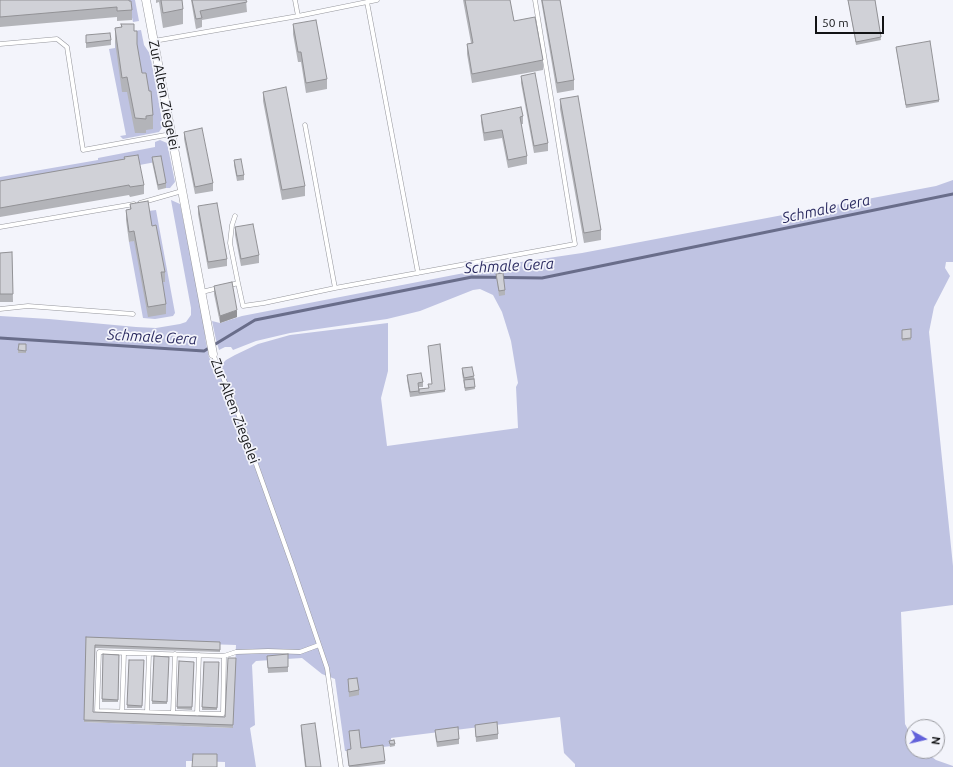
<!DOCTYPE html>
<html>
<head>
<meta charset="utf-8">
<style>
	body { margin:0 }
	#map { position:relative; width:953px; height:767px; overflow:hidden; background:#f3f4fb; font-family:Ubuntu,sans-serif }
	canvas { display:block }
	.north { position:absolute; left:905px; top:719px; width:40px; height:40px; box-sizing:border-box; background:#f3f4fb; border:1px solid #999a9f; border-radius:50%; rotate:98deg; font-size:11px; font-weight:700; line-height:16px; text-align:center; color:#121315 }
	.north::after { content:''; display:block; margin:auto; width:14px; height:18px; background:#6261da; clip-path:polygon(50% 0,100% 100%,50% 72%,0 100%) }
	.scale { position:absolute; left:815px; top:16px; width:69px; height:18px; box-sizing:border-box; border:2px solid #121315; border-top:0; padding-left:5px; font-size:12px; line-height:14px; white-space:nowrap; color:#121315; -webkit-text-stroke:3px #f3f4fb; paint-order:stroke }
</style>
</head>
<body>
<div id="map">
<canvas width="953" height="767"></canvas>
<div class="north">N</div>
<div class="scale">50 m</div>
</div>
<script>
const g = document.querySelector('canvas').getContext('2d');
g.lineJoin = 'round';
function paint(path, color) {
  g.fillStyle = color;
  g.fill(path, 'evenodd');
}
function toPath(rows) {
  const path = new Path2D();
  for (const r of rows) {
    path.moveTo(r[0], r[1]);
    for (let i = 2; i < r.length; i += 2) path.lineTo(r[i], r[i + 1]);
  }
  return path;
}
function stroke(path, color, width, dash) {
  g.strokeStyle = color;
  g.lineWidth = width;
  g.lineCap = dash ? 'butt' : 'round';
  g.setLineDash(dash || []);
  g.stroke(path);
}
function write(font, color, halo, rows, align = 'center') {
  g.font = font + ' Ubuntu,sans-serif';
  g.lineWidth = 3.5;
  g.setLineDash([]);
  g.textBaseline = 'middle';
  g.strokeStyle = halo;
  g.fillStyle = color;
  for (const [text, x, y, turn = 0] of rows) {
    g.save();
    g.translate(x, y);
    g.rotate((+turn || 0) * Math.PI / 180);
    g.textAlign = isNaN(turn) ? turn : align;
    if (halo) g.strokeText(text, 0, 0);
    g.fillText(text, 0, 0);
    g.restore();
  }
}
const green = toPath([
	[128,0,135,0,139,21,133,22],
	[141,30,144,45,150,54,163,126,159,132,123,139,120,136,126,135,109,49,115,48,115,42,122,41,133,31],
	[160,140,167,143,175,182,170,188,166,188,161,161,0,191,0,177,98,160,98,158,155,147,155,142],
	[953,180,953,262,946,262,945,268,950,276,934,307,929,332,953,566,953,605,901,612,905,724,913,739,913,751,924,751,936,760,953,766,953,767,575,767,575,764,564,753,560,717,391,738,392,746,345,751,335,679,322,674,302,658,256,661,252,665,255,725,250,728,256,767,225,767,225,762,193,761,186,761,186,767,0,767,0,316,49,319,136,327,156,328,180,324,186,322,191,315,191,308,171,200,180,204,203,318,206,343,209,357,214,366,223,363,226,360,235,355,258,344,290,335,388,323,388,371,381,398,387,446,518,428,516,387,518,383,511,341,502,312,493,295,480,289,473,290,420,311,387,319,290,333,256,341,233,350,231,347,225,347,219,350,216,340,212,321,220,323,242,316,521,262,582,253,936,186],
	[87,640,236,645,233,728,84,722],
	[156,210,175,313,173,316,155,319,143,318,129,242,152,235,148,211]
]);
const stream = toPath([
	[0,338,204,351,255,320,472,277,542,278,953,194]
]);
const service = toPath([
	[295,0,298,16],
	[377,0,367,2,418,273],
	[154,41,298,16,367,2],
	[0,44,57,39,67,47,83,150,171,134],
	[305,125,335,288],
	[140,203,182,191],
	[235,216,232,225,230,243,238,283],
	[0,227,134,204],
	[227,286,238,283,243,306,264,303,335,288,575,244,535,0],
	[202,292,218,288],
	[0,309,28,306,133,314],
	[213,354,236,408,292,565,327,668,341,767],
	[224,656,223,714,97,711,99,652,224,656,236,652,268,651,300,652,319,645],
	[122,711,124,653],
	[147,712,149,654],
	[173,713,175,654],
	[197,714,199,655]
]);
const minor = toPath([
	[146,0,213,354]
]);
const wall = toPath([
	[0,0,129,0,132,10,132,20,117,21,117,17,0,27],
	[156,0,182,0,183,9,183,24,163,28,159,2,156,3],
	[191,0,246,0,247,12,202,20,202,27,196,29],
	[463,0,510,0,514,21,543,60,543,70,472,83,467,54,467,44,471,43],
	[541,0,560,0,574,80,574,90,557,93],
	[848,0,875,0,881,40,856,45],
	[121,24,134,31,142,73,149,91,153,115,153,129,146,130,146,133,135,133,127,92,122,92,115,42,115,28,121,27],
	[293,24,327,79,327,89,306,93,301,62,298,62,293,34],
	[86,35,111,40,111,45,86,48],
	[896,47,939,100,939,102,906,108],
	[521,76,548,143,548,151,534,153,521,83],
	[263,92,305,186,305,196,282,200,263,101],
	[560,99,601,230,601,240,584,243,560,109],
	[481,115,523,116,523,124,521,124,527,156,527,164,508,168,502,138,484,141,481,122],
	[184,132,213,183,213,191,195,194,184,139],
	[124,157,144,185,144,194,130,197,129,195,0,217,0,181,124,159],
	[152,157,166,183,166,188,158,190,152,162],
	[234,160,244,175,244,180,237,181,234,165],
	[130,204,152,226,165,272,165,282,162,282,166,304,166,314,148,317,134,241,129,242,126,220,126,210,130,209],
	[198,206,227,259,227,266,208,269,198,214],
	[235,227,259,255,259,263,241,266,235,235],
	[12,252,13,302,0,302,0,253],
	[496,274,505,290,505,295,499,296],
	[214,286,237,317,220,323,214,294],
	[911,329,911,340,902,341,902,330],
	[19,344,26,347,26,353,18,353],
	[462,368,474,376,475,389,465,391,462,373],
	[407,375,423,382,423,387,419,387,419,389,445,390,445,392,410,397,407,380],
	[86,637,220,642,220,652,95,648,93,712,225,717,236,658,233,728,84,722],
	[103,654,119,655,118,702,102,702],
	[154,656,169,657,167,704,152,704],
	[267,656,288,667,288,672,268,673],
	[129,660,144,660,142,708,127,708],
	[179,661,194,662,192,710,177,709],
	[204,662,219,662,217,710,202,710],
	[348,679,359,690,359,695,349,697],
	[301,725,321,767,305,767,301,732],
	[475,725,498,734,498,739,476,742],
	[435,730,459,739,459,744,437,747,435,735],
	[349,731,361,748,385,761,385,764,358,767,349,767,347,750,351,749],
	[394,740,395,746,390,747,389,741]
]);
const shadedWall = toPath([
	[237,310,237,317,220,323,220,316]
]);
const building = toPath([
	[0,0,129,0,129,1,131,1,132,10,117,11,117,7,0,17,0,0],
	[161,0,182,0,183,9,163,13,161,0],
	[192,0,246,0,247,2,200,11,202,18,196,19,192,0],
	[465,0,510,0,514,21,535,17,543,60,472,74,467,44,473,43,465,0],
	[542,0,560,0,574,80,557,83,542,0],
	[848,0,875,0,881,37,856,42,848,0],
	[316,20,327,79,306,83,301,52,298,52,293,24,316,20],
	[121,24,134,24,134,31,137,31,137,44,142,73,146,73,149,91,151,91,153,115,146,116,146,119,135,118,127,77,122,78,115,28,122,27,121,24],
	[110,33,111,40,86,43,86,35,110,33],
	[930,41,939,100,906,105,896,47,930,41],
	[535,73,548,143,534,146,521,76,535,73],
	[286,87,305,186,282,190,263,92,286,87],
	[578,96,601,230,584,233,560,99,578,96],
	[521,107,523,116,520,117,527,156,508,160,502,130,484,133,481,115,521,107],
	[202,128,213,183,195,187,184,132,202,128],
	[138,155,144,185,130,187,129,185,0,208,0,181,125,159,124,157,138,155],
	[161,156,166,183,158,185,152,157,161,156],
	[241,159,244,175,237,176,234,160,241,159],
	[148,201,152,226,156,225,165,272,161,272,166,304,148,307,134,231,129,232,126,210,131,209,130,204,148,201],
	[217,203,227,259,208,262,198,206,217,203],
	[253,224,259,255,241,259,235,227,253,224],
	[12,252,13,294,0,294,0,253,12,252],
	[503,273,505,290,499,291,496,274,503,273],
	[232,282,237,310,220,316,214,286,232,282],
	[911,329,911,338,902,339,902,330,911,329],
	[19,344,26,344,26,351,18,350,19,344],
	[440,344,445,390,419,393,419,389,429,388,428,384,432,384,428,346,440,344],
	[472,367,474,376,464,378,462,368,472,367],
	[421,373,423,382,418,383,419,391,410,392,407,375,421,373],
	[474,379,475,387,465,388,464,380,474,379],
	[86,637,220,642,220,650,95,645,93,712,225,717,228,658,236,658,233,725,84,720,86,637],
	[103,654,119,655,118,700,102,699,103,654],
	[288,654,288,667,268,668,267,656,288,654],
	[154,656,169,657,167,702,152,701,154,656],
	[129,660,144,660,142,706,127,705,129,660],
	[179,661,194,662,192,707,177,707,179,661],
	[204,662,219,662,217,708,202,707,204,662],
	[357,678,359,690,349,692,348,679,357,678],
	[497,722,498,734,476,737,475,725,497,722],
	[315,723,321,767,306,767,301,725,315,723],
	[458,727,459,739,437,742,435,730,458,727],
	[359,730,361,748,383,745,385,761,349,766,347,750,351,749,349,731,359,730],
	[394,740,395,744,390,744,389,741,394,740],
	[193,754,217,754,217,767,192,767,193,754]
]);
const streetNames = [
	["Zur Alten Ziegelei",164,95,79],
	["Zur Alten Ziegelei",235,411,69]
];
const waterNames = [
	["Schmale Gera",826,209,-12],
	["Schmale Gera",509,266,-3],
	["Schmale Gera",152,337,3]
];
paint(green, '#bfc3e2');
stroke(stream, '#696d8a', 3);
stroke(service, '#96979d', 5);
stroke(minor, '#96979d', 9);
stroke(service, '#fff', 4);
stroke(minor, '#fff', 8);
paint(wall, '#b3b4b9');
paint(shadedWall, '#929296');
paint(building, '#d0d1d7');
stroke(building, '#929296', 1);
write('14px', '#121315', '#f3f4fb', streetNames);
write('italic 15px', '#2d2d62', '#f3f4fb', waterNames);
</script>
</body>
</html>
